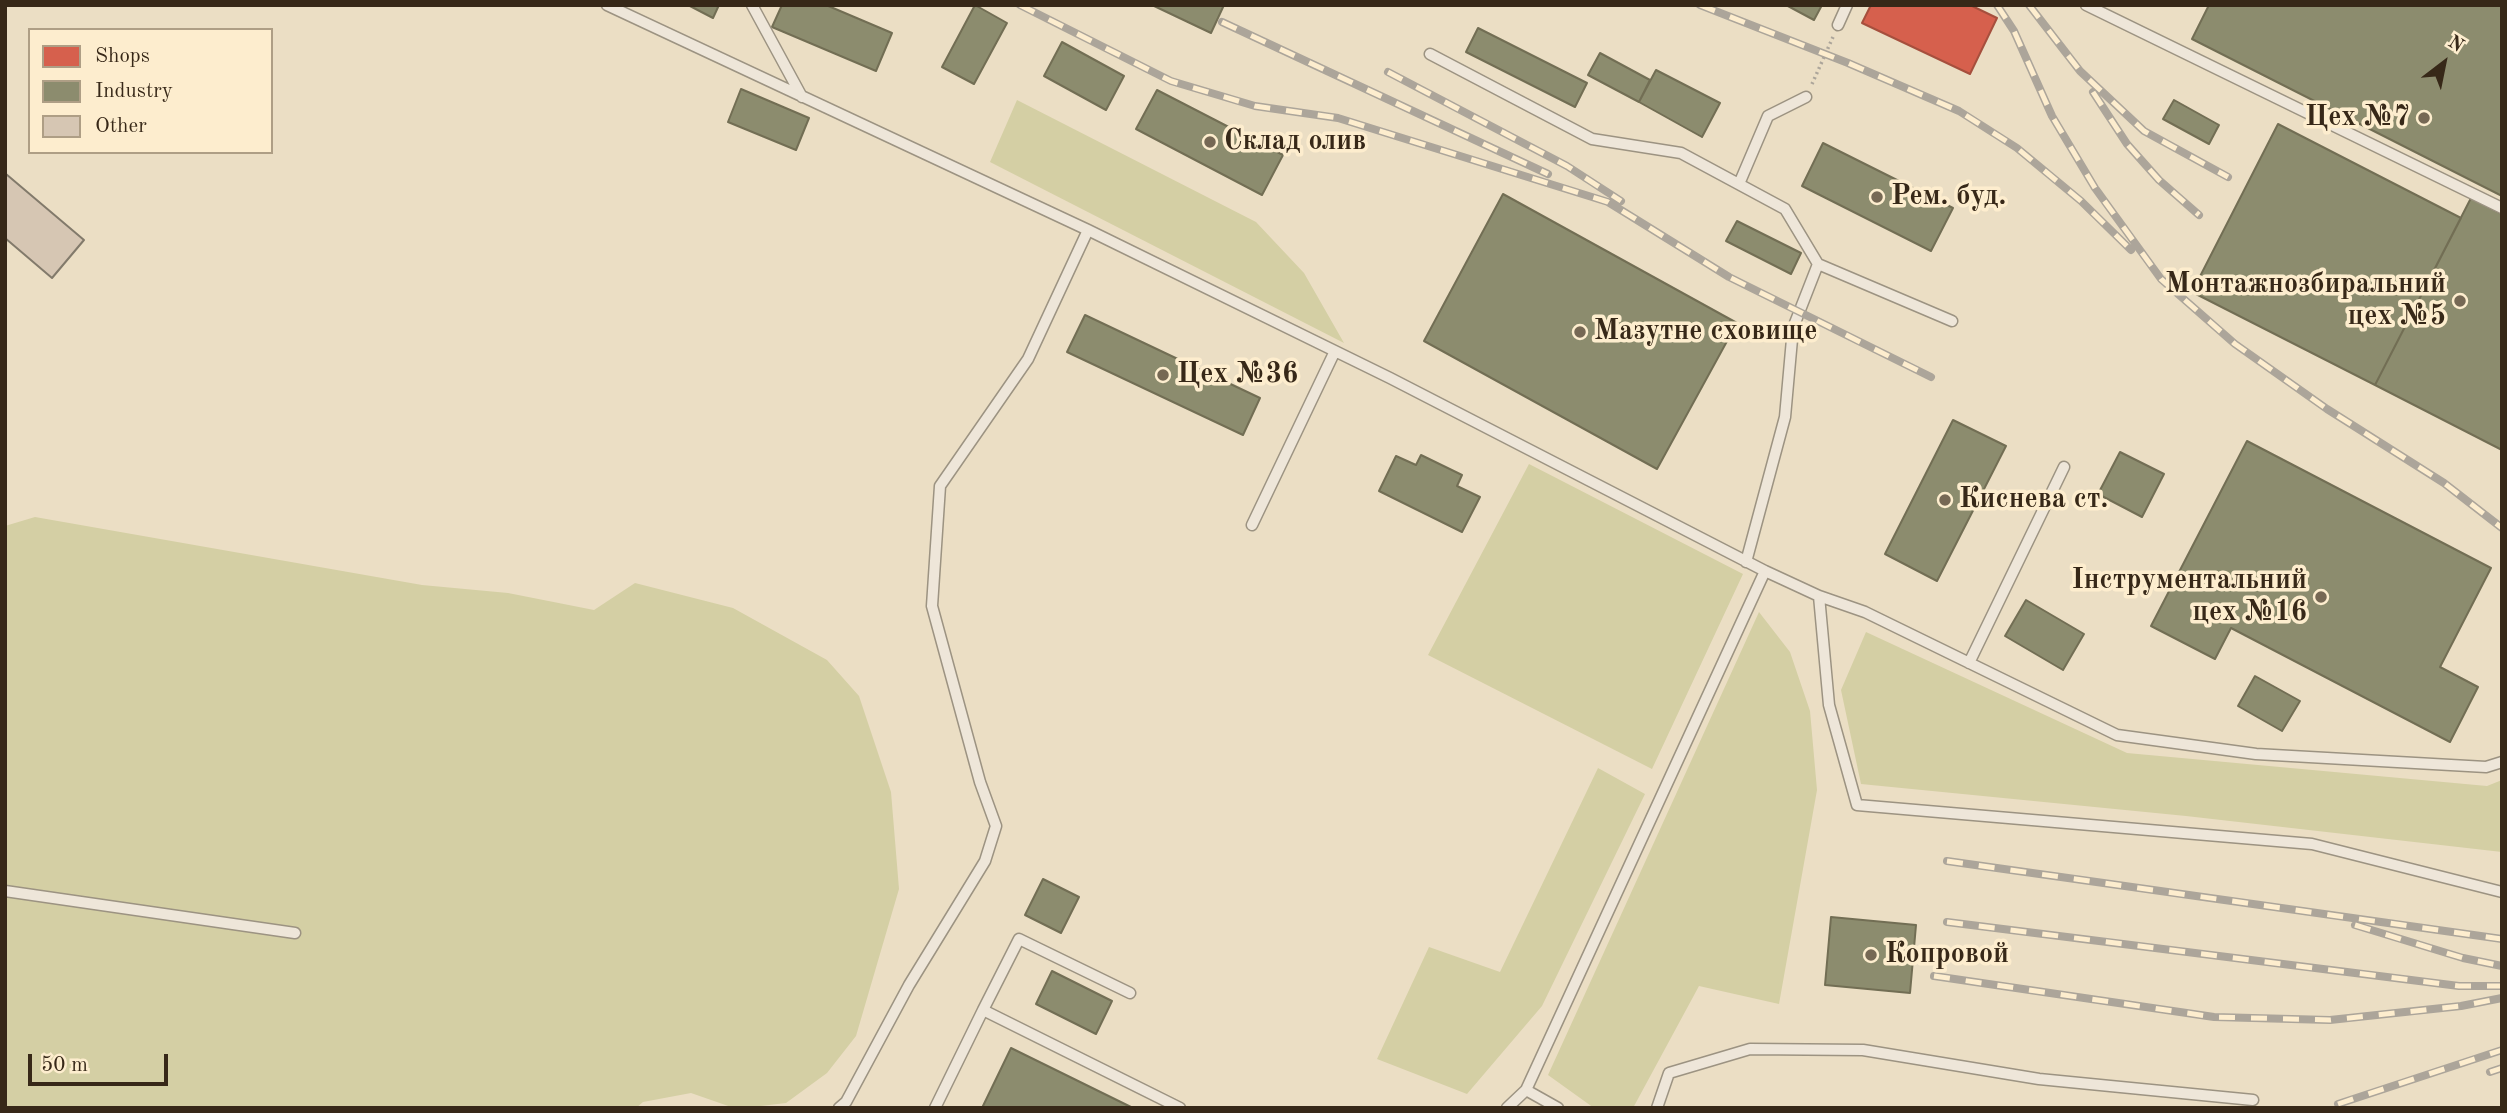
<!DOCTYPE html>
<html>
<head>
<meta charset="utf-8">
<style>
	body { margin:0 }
	#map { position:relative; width:2507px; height:1113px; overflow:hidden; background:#ebdec4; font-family:"Old Standard TT",serif }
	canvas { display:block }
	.frame { position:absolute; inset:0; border:7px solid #372818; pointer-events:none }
	.legend { position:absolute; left:28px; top:28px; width:245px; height:126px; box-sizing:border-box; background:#fdedce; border:2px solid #ae9e85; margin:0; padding:9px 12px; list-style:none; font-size:21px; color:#372818 }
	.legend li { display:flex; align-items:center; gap:14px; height:35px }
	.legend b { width:35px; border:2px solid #ae9e85 }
	.north { position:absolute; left:2409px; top:28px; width:70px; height:70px; -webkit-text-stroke:5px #fdedce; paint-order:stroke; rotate:32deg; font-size:19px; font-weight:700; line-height:28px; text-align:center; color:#372818 }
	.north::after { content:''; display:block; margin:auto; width:24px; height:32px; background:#372818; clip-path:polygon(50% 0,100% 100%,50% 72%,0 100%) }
	.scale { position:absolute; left:28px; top:1054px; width:140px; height:32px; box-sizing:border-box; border:4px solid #372818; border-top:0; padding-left:9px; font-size:21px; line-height:24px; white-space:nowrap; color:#372818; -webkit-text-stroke:5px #fdedce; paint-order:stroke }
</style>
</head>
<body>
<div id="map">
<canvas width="2507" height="1113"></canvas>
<div class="frame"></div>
<ul class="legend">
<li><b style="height:19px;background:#d6604d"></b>Shops</li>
<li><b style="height:19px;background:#8c8c6e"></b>Industry</li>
<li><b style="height:19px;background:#d6c6b3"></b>Other</li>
</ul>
<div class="north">N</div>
<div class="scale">50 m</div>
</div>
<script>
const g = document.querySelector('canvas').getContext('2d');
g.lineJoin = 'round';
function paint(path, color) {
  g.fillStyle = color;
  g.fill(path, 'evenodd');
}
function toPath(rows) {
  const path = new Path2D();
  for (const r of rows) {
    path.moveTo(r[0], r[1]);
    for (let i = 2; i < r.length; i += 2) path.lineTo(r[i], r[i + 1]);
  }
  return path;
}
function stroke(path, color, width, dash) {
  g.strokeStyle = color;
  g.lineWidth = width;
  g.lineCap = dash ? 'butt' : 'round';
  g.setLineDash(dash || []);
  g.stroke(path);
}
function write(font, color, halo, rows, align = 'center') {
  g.font = font + ' "Old Standard TT",serif';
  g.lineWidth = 7;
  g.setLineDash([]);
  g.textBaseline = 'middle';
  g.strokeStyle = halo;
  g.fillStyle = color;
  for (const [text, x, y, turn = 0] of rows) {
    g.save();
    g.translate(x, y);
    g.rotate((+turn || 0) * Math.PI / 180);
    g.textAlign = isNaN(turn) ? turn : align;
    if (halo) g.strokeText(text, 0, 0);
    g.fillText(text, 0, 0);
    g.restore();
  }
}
const green = toPath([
	[1017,100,1256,222,1304,273,1344,343,990,162],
	[1529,464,1743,574,1652,769,1428,655],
	[35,517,422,585,508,593,594,610,635,583,733,608,827,660,859,696,891,792,899,889,856,1036,827,1073,786,1103,744,1108,734,1108,691,1093,643,1102,636,1108,5,1108,5,526],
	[1759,612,1790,652,1810,711,1817,790,1779,1004,1699,986,1633,1108,1594,1108,1548,1075],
	[1866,632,2127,753,2487,786,2502,780,2502,852,2186,816,1861,784,1841,690],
	[1598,768,1645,794,1542,1006,1467,1094,1377,1059,1429,947,1500,972]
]);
const shops = toPath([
	[1871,5,1970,5,1997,18,1970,74,1862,23,1871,5]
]);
const industry = toPath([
	[688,5,719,5,713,18,688,5],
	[782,5,826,5,892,33,876,71,772,27,782,5],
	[975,5,1007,23,974,84,942,67,975,5],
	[1152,5,1224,5,1211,33,1152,5],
	[1786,5,1822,5,1814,20,1786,5],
	[2209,5,2502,5,2502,196,2192,39,2209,5],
	[1478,28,1587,83,1575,107,1466,52,1478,28],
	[1062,42,1124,76,1106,110,1044,76,1062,42],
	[1600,53,1650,80,1639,102,1588,75,1600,53],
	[1656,70,1720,103,1702,137,1639,102,1656,70],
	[741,89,809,118,796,150,728,122,741,89],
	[1157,90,1283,155,1262,195,1136,129,1157,90],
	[2174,100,2219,125,2209,144,2163,119,2174,100],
	[2278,124,2461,218,2375,385,2192,292,2278,124],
	[1823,143,1953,208,1931,251,1802,186,1823,143],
	[1503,194,1737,323,1657,469,1424,341,1503,194],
	[2471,198,2502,214,2502,450,2375,385,2471,198],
	[1737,221,1801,253,1791,274,1726,241,1737,221],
	[1085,315,1260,398,1243,435,1067,352,1085,315],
	[1953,420,2006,446,1937,581,1885,554,1953,420],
	[2247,441,2491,568,2440,667,2478,687,2450,742,2231,628,2215,659,2151,626,2247,441],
	[2120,452,2164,474,2142,517,2098,494,2120,452],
	[1421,455,1462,475,1457,486,1480,497,1462,532,1379,491,1396,456,1416,465,1421,455],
	[2026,600,2084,634,2063,670,2005,636,2026,600],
	[2255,676,2300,701,2282,731,2238,706,2255,676],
	[1043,879,1079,897,1061,933,1025,915,1043,879],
	[1831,917,1916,925,1910,993,1825,985,1831,917],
	[1052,971,1112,1001,1096,1034,1036,1004,1052,971],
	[1011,1048,1133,1108,982,1108,1011,1048]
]);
const building = toPath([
	[6,174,84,240,52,278,5,238,6,174]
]);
const path = toPath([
	[1812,84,1833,37]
]);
const service = toPath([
	[607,5,1088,230,1390,378,1765,571,1819,596,1865,612,2117,735,2256,754,2486,767,2502,762],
	[752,5,802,97],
	[2086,5,2502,208],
	[1838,25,1847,5],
	[1430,54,1592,139,1681,153,1785,209,1818,264,1952,321],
	[1739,184,1768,116,1806,97],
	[1252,525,1335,351],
	[1746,562,1785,417,1793,328,1818,264],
	[1819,596,1829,705,1857,805,2312,844,2502,892],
	[1969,663,2064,467],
	[5,891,295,933],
	[983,1010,1019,939,1130,993],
	[1526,1090,1558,1108],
	[839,1108,846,1102,909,985,985,861,996,826,980,782,932,606,940,486,1028,359,1088,230],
	[935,1108,983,1010,1180,1108],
	[1507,1108,1526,1090,1765,571],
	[1657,1108,1669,1073,1750,1049,1863,1050,2039,1079,2253,1100]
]);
const rail = toPath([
	[1020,5,1171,81,1255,106,1338,118,1608,202,1729,277,1931,377],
	[1700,5,1848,63,1959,111,2017,148,2081,201,2131,250],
	[1997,5,2014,31,2052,116,2095,188,2161,279,2235,344,2327,409,2444,483,2502,528],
	[2029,5,2080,71,2144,131,2228,177],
	[1222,22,1548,174],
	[1388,72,1567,166,1621,201],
	[2093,92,2127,144,2159,180,2199,215],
	[1947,861,2502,939],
	[1947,922,2459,986,2502,986],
	[2355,925,2463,958,2502,966],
	[1934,976,2214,1017,2330,1020,2461,1006,2502,998],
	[2490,1072,2502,1068],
	[2338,1104,2502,1050]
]);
const markers = [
	[2424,118,7,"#766854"],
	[1210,142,7,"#766854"],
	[1877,197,7,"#766854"],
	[2460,301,7,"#766854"],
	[1580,332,7,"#766854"],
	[1163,375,7,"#766854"],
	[1945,500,7,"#766854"],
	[2321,597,7,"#766854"],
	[1871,955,7,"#766854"]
];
const poiNames = [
	["Цех №7",2410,118,"right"],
	["Склад олив",1224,142],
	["Рем. буд.",1891,197],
	["Монтажнозбиральний",2446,285,"right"],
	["цех №5",2446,317,"right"],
	["Мазутне сховище",1594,332],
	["Цех №36",1177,375],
	["Киснева ст.",1959,500],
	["Інструментальний",2307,581,"right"],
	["цех №16",2307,613,"right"],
	["Копровой",1885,955]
];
paint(green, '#d4cfa4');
paint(shops, '#d6604d');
stroke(shops, '#a64f3d', 2);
paint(industry, '#8c8c6e');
stroke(industry, '#726e54', 2);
paint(building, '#d6c6b3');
stroke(building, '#827a6b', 2);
stroke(service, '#9c9382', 13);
stroke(path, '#aca59a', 3.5, [2, 3.5]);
stroke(service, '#eee6d9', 10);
stroke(rail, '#aca59a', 8);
stroke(rail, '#fdedce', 5, [16]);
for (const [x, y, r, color] of markers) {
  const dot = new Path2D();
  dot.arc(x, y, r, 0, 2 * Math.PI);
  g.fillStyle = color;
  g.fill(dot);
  stroke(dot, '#fdedce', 2.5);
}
write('bold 28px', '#372818', '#fdedce', poiNames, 'left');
</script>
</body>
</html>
